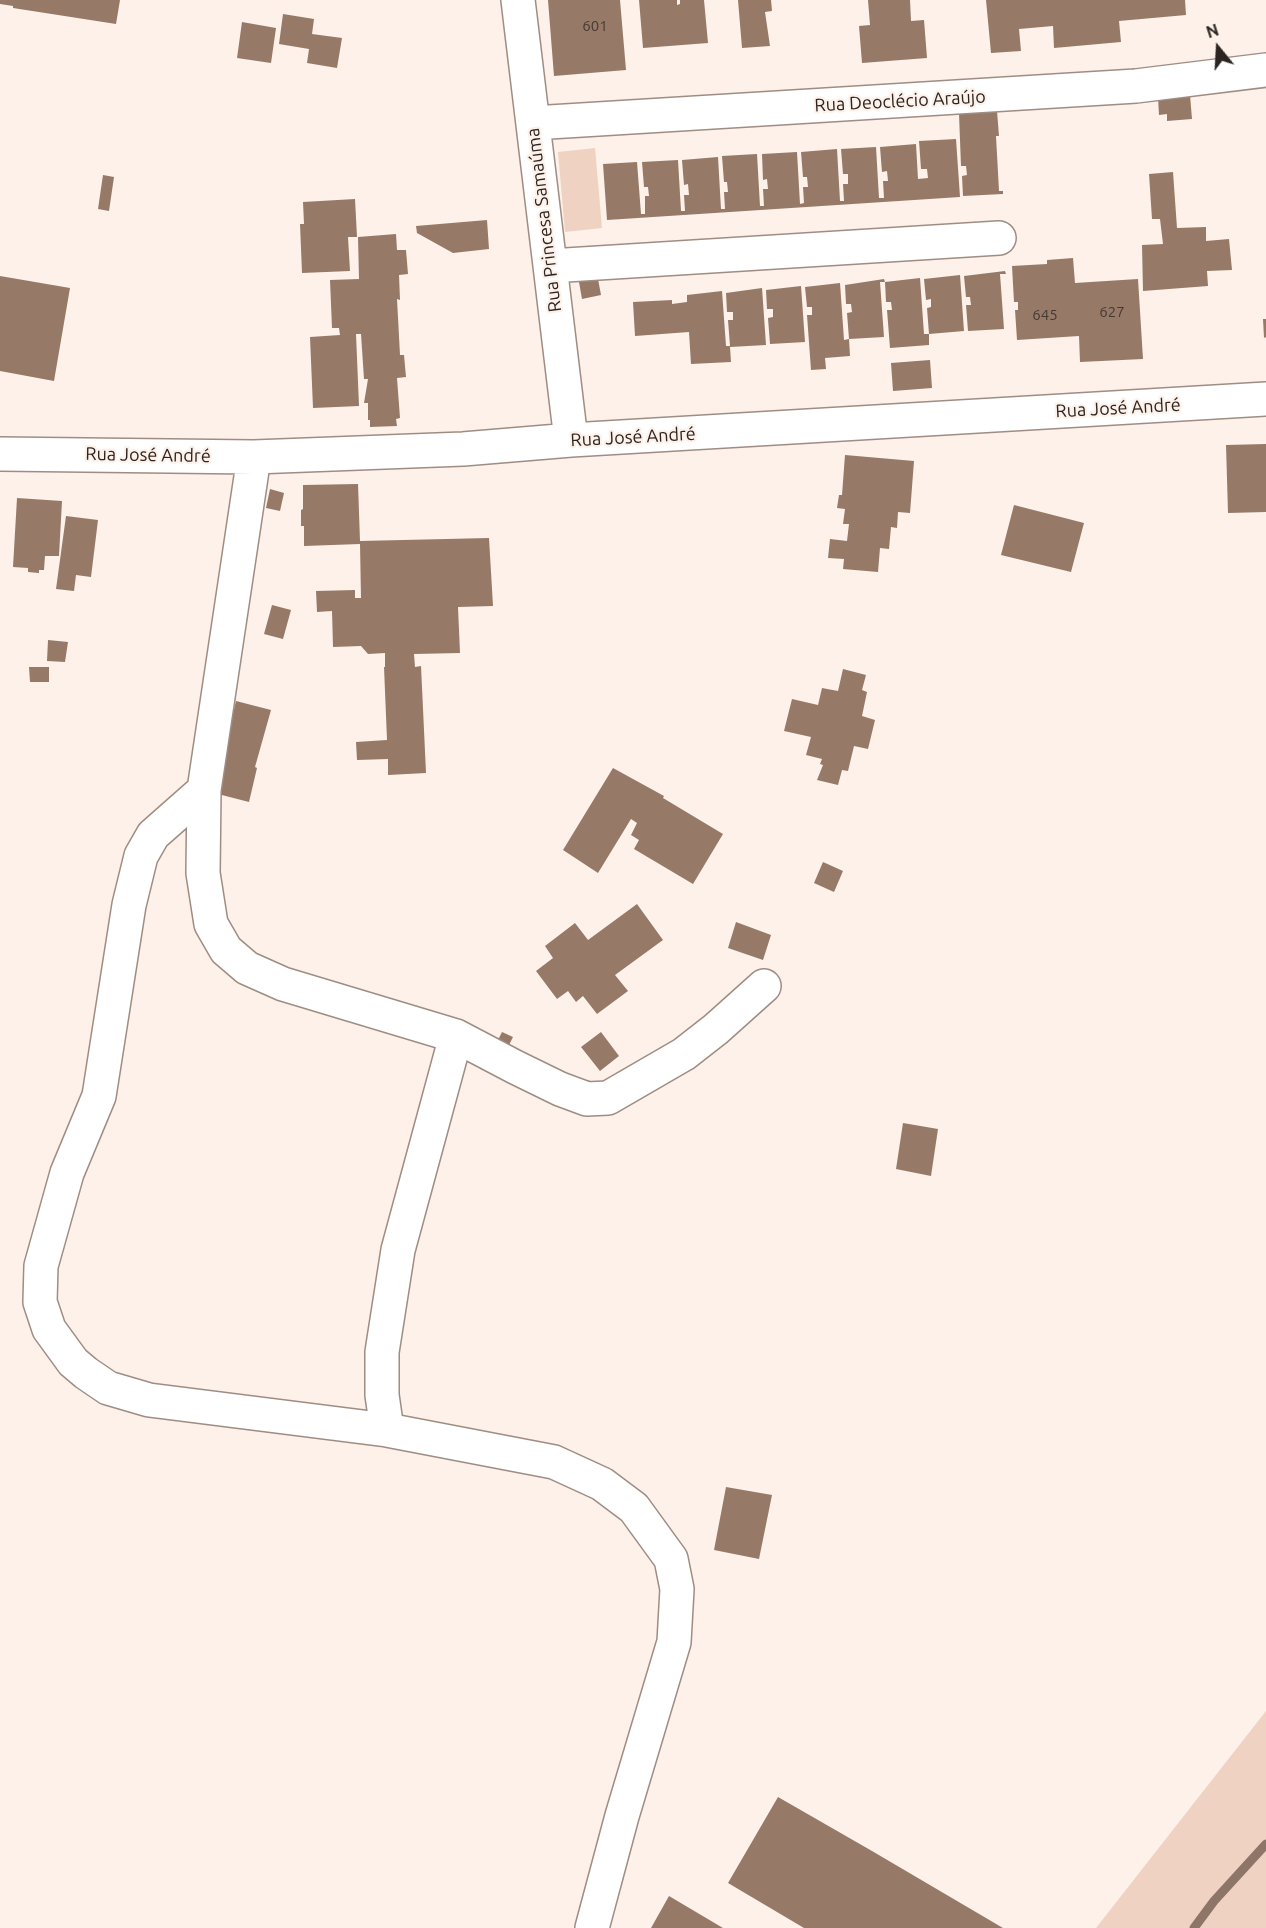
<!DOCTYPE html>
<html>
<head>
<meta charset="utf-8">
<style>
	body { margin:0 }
	#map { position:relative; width:1266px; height:1928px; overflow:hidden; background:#fdf1ea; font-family:Ubuntu,sans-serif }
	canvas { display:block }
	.north { position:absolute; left:1188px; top:18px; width:60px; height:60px; -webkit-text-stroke:4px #fdf1ea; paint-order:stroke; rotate:342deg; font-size:16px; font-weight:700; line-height:24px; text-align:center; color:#2b2420 }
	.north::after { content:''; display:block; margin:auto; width:21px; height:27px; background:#2b2420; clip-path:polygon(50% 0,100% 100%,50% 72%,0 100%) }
</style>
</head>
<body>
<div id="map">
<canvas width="1266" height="1928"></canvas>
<div class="north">N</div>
</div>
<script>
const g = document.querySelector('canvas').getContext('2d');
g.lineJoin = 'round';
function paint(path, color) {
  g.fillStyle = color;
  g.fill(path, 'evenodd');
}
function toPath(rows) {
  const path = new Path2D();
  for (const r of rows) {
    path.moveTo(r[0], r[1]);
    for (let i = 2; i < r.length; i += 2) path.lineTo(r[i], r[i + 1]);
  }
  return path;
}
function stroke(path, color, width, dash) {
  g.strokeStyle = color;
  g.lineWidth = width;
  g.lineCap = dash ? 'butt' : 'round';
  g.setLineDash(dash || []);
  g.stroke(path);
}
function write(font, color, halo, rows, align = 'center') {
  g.font = font + ' Ubuntu,sans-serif';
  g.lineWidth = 4.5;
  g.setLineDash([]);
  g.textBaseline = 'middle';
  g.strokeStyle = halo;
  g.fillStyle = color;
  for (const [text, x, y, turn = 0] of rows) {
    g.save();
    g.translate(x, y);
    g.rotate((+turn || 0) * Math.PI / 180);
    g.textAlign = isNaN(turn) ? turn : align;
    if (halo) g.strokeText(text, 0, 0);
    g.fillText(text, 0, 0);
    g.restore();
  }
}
const green = toPath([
	[595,148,602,228,565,232,558,152],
	[1266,1711,1266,1928,1096,1928]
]);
const stream = toPath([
	[1194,1928,1214,1901,1266,1844]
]);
const building = toPath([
	[0,0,120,0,116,24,13,8,13,6,0,4],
	[548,0,620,0,626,70,554,76],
	[639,0,677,0,677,5,680,4,680,0,704,0,708,43,643,48],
	[738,0,771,0,772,11,765,12,770,46,742,48],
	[868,0,910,0,911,21,924,20,927,58,862,63,859,26,870,25],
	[986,0,1185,0,1186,15,1119,21,1121,42,1054,48,1053,26,1019,29,1021,51,991,53],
	[283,14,314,19,312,34,342,38,337,68,307,63,309,49,279,44],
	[242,22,276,28,271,63,237,58],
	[1190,95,1192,119,1167,121,1167,114,1159,115,1158,97],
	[997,111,999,136,996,136,999,191,1003,191,1003,194,963,196,962,176,967,175,966,166,961,166,959,114],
	[956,139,960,197,607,220,603,164,637,162,641,214,645,214,645,196,649,196,648,187,644,187,642,162,678,160,681,211,685,211,684,195,689,195,688,184,684,185,682,160,718,157,721,209,725,209,724,192,728,192,727,182,724,182,722,156,757,154,760,206,764,206,763,189,768,189,767,179,763,180,762,154,797,152,800,204,804,203,803,187,808,187,807,177,803,177,801,152,837,149,840,201,844,201,843,184,848,184,848,174,843,174,841,149,876,147,879,198,884,198,883,181,888,181,887,171,882,172,880,147,916,144,918,179,928,178,927,169,921,169,919,141],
	[1173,172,1177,228,1206,227,1206,241,1229,239,1232,270,1207,271,1208,286,1143,291,1142,245,1163,244,1160,219,1152,219,1149,174],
	[103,175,114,177,109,211,98,209],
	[355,199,357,237,348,237,350,271,302,273,300,224,304,224,303,202],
	[487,220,489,249,453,253,417,233,416,226],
	[396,234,397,250,406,250,408,274,399,275,400,300,397,299,400,355,404,355,406,377,397,378,400,418,396,419,397,426,370,427,370,420,368,420,368,403,364,403,368,379,364,379,361,334,356,334,359,406,313,408,310,337,340,335,339,328,332,328,330,280,359,279,358,237],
	[1073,258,1075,283,1138,279,1143,359,1080,362,1079,336,1017,340,1015,310,1018,310,1018,302,1014,302,1012,266,1047,264,1047,260],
	[1005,271,1006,274,1000,274,1004,329,968,331,966,305,971,305,970,297,966,297,964,276],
	[960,275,964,331,929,334,927,308,931,307,931,299,926,300,924,279],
	[0,276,70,288,54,381,0,371],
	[920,278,924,334,929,334,929,345,890,348,887,310,892,310,891,302,886,302,885,282],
	[598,279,601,295,582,299,579,282],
	[884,279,885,282,880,282,884,337,849,339,847,313,852,312,851,304,846,304,845,285],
	[840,283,844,340,849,339,850,356,825,358,826,369,811,370,807,315,812,315,812,307,807,307,805,287],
	[801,286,805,342,770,344,768,318,773,317,773,309,767,309,766,290],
	[762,288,766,345,730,347,731,362,691,364,689,332,635,336,633,302,672,300,672,304,687,302,687,295,722,291,726,346,730,346,728,320,733,320,733,312,727,312,726,293],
	[1263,319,1266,319,1266,337,1264,338],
	[930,360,932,388,893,391,891,363],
	[1266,444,1266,512,1228,513,1226,445],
	[845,455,914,461,910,513,898,512,897,528,891,527,889,549,880,548,878,572,843,569,844,559,828,558,830,539,847,541,849,524,843,524,845,509,837,508,839,495,842,495],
	[358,484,360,541,489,538,493,606,458,607,460,653,414,654,415,667,421,666,426,773,388,775,388,759,357,760,356,742,387,740,384,667,385,667,385,653,368,654,361,646,333,647,332,611,317,612,316,591,355,590,355,598,361,598,360,544,304,546,304,526,301,526,301,510,303,509,303,485],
	[270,489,284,493,280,511,266,508],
	[17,498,62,501,59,556,45,556,44,570,39,570,39,573,28,572,28,568,13,567],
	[1014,505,1084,523,1071,572,1001,555],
	[66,516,98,520,91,577,76,575,74,591,56,589],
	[272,605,291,610,283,639,264,634],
	[48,640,68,642,65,662,47,661],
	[29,667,49,667,49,682,30,682],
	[843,669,866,675,862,690,867,692,862,716,875,720,868,749,854,746,848,771,842,770,838,785,817,780,823,765,820,764,822,759,806,755,811,737,784,731,792,699,818,705,822,688,838,691],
	[236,701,271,710,255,767,257,768,249,802,214,793],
	[613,768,664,796,663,798,723,834,693,884,634,849,639,840,631,835,637,823,631,819,598,873,563,850],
	[823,862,843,871,834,892,814,883],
	[637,904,663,940,615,975,628,991,597,1014,583,996,576,1002,568,991,557,999,536,971,553,958,545,946,575,923,588,940],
	[736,922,771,935,763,960,728,948],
	[502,1032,513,1037,509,1045,498,1040],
	[601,1032,619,1056,600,1071,581,1047],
	[903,1123,938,1129,931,1176,896,1169],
	[726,1487,772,1495,759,1559,714,1550],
	[778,1797,872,1851,1003,1928,804,1928,728,1883],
	[669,1896,723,1928,651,1928]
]);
const minor = toPath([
	[518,0,571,440],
	[533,123,1136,86,1266,70],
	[550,266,999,238],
	[0,454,254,457,463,449,571,440,1266,399],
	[254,457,204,790,203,873,211,924,226,950,247,968,283,984,456,1036,515,1067,560,1089,587,1099,608,1098,684,1054,716,1029,764,986],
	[204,790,153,835,141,856,129,905,99,1096,67,1173,41,1266,40,1302,49,1329,73,1362,86,1373,108,1388,149,1400,387,1430,554,1462,602,1484,634,1508,671,1559,677,1589,674,1642,622,1816,592,1928],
	[387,1430,382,1395,382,1352,398,1250,456,1036]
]);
const numberNames = [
	["601",595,26],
	["627",1112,312],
	["645",1045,315]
];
const streetNames = [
	["Rua Deoclécio Araújo",900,101,-3],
	["Rua Princesa Samaúma",544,220,-97],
	["Rua José André",1118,408,-3],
	["Rua José André",633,437,-3],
	["Rua José André",148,455,1]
];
paint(green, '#f0d2c2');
stroke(stream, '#8d7568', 9);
paint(building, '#977968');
stroke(minor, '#9f8d83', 36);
stroke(minor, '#fff', 33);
write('15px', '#463932', null, numberNames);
write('18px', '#2b2420', '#fdf1ea', streetNames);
</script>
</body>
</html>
